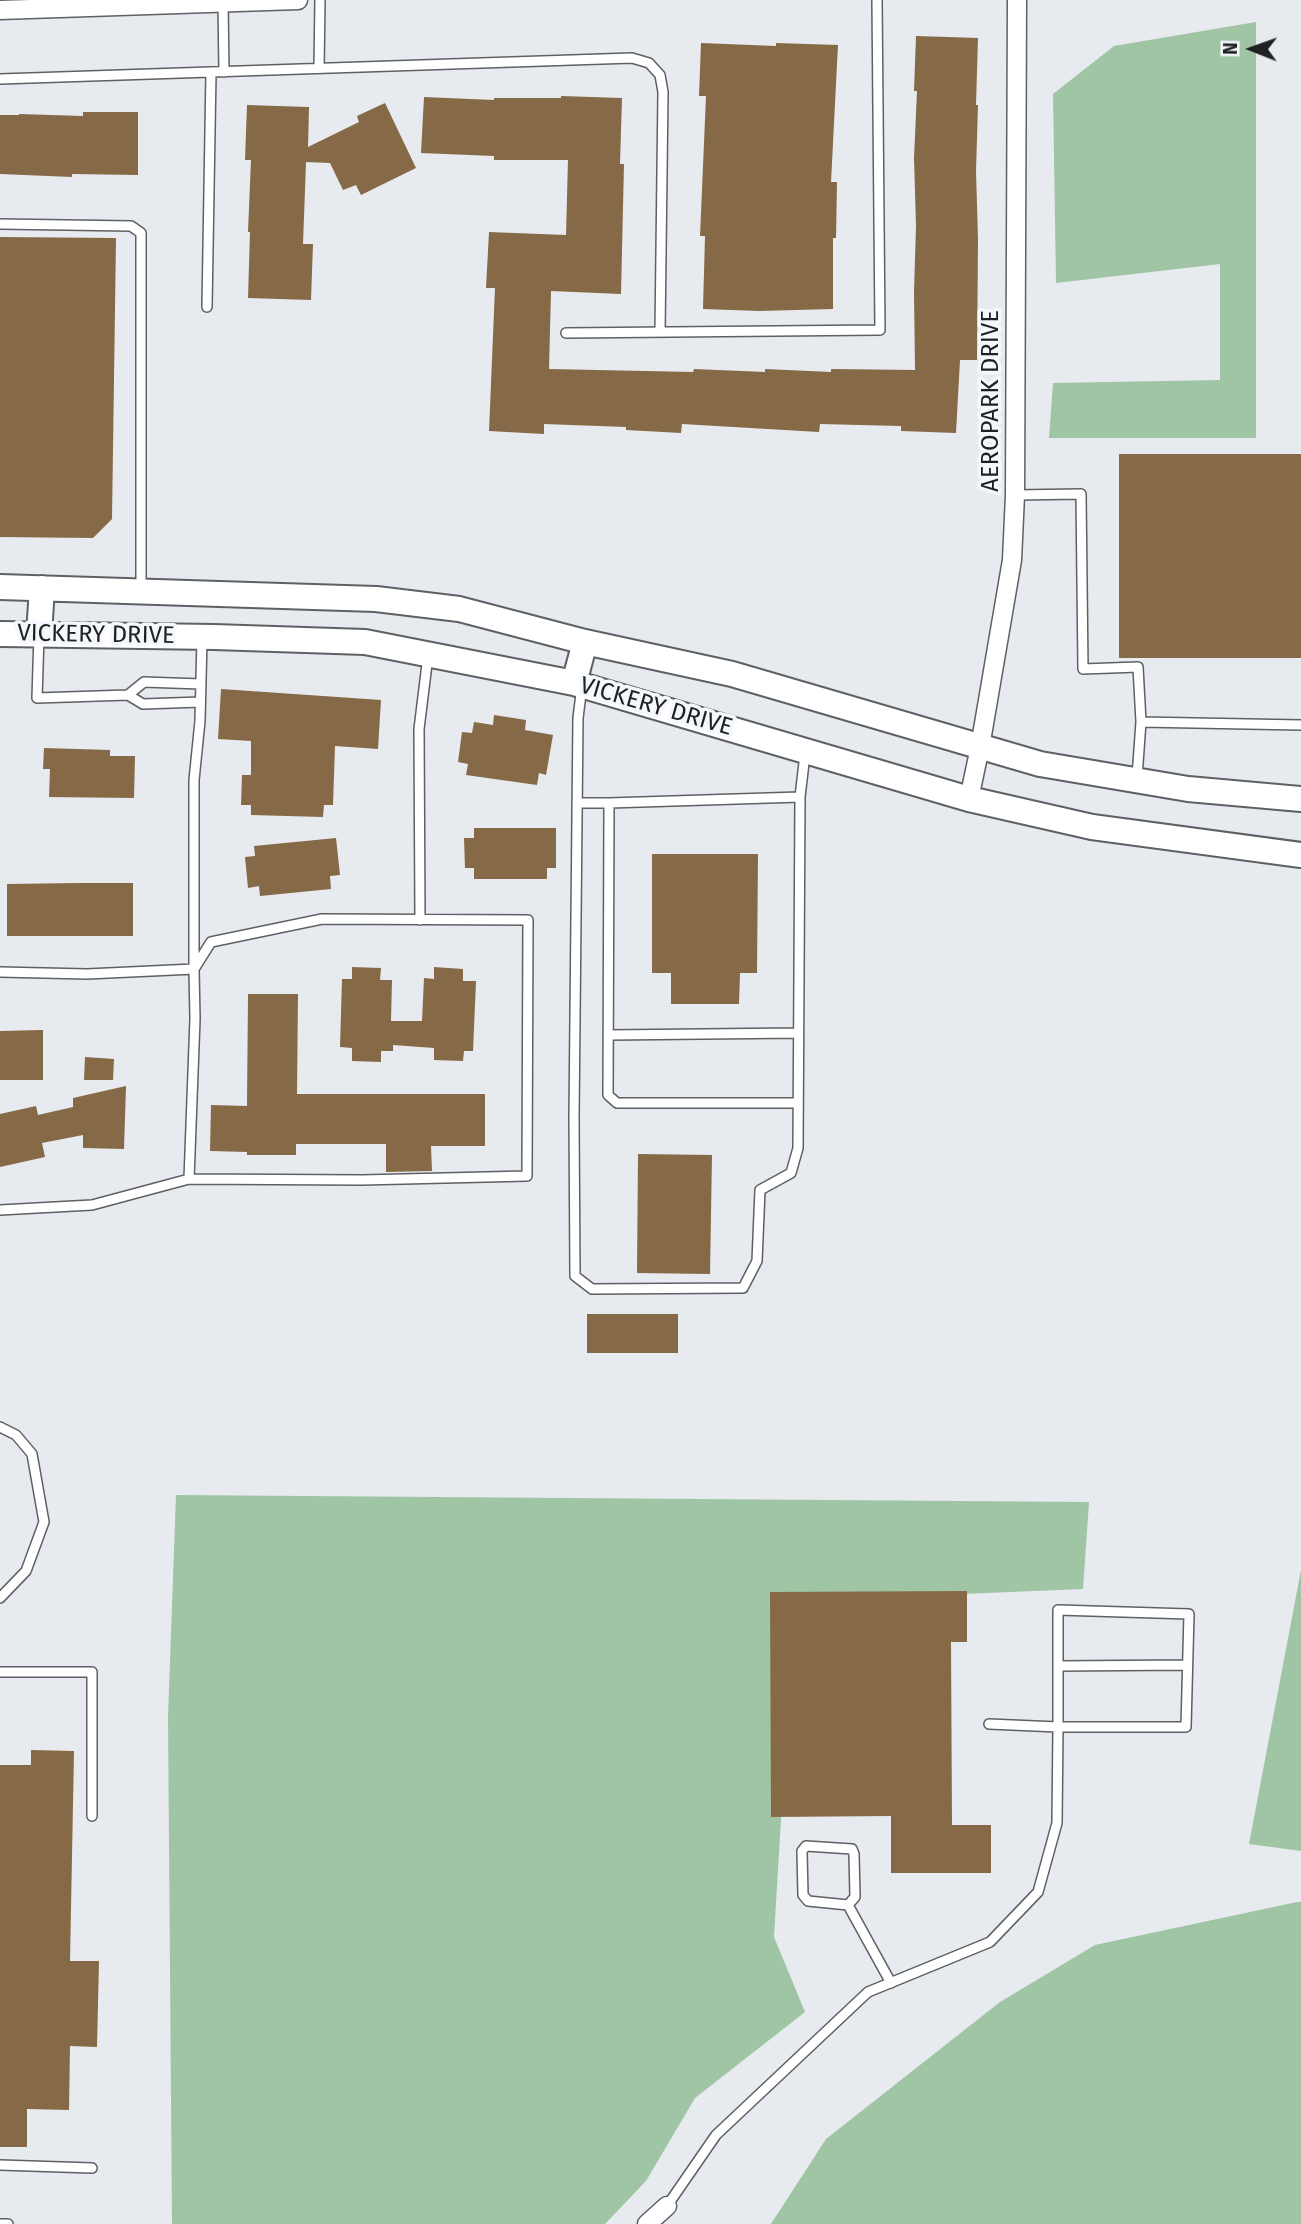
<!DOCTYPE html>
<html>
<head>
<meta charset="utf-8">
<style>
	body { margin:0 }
	#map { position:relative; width:1301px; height:2224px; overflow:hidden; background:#e7eaef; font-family:"Fira Sans",sans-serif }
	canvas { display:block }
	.north { position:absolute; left:1217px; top:14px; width:70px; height:70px; -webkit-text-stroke:5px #f4f7fc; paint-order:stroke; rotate:271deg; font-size:19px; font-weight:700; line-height:28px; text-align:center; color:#1f2022 }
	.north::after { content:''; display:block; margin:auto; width:24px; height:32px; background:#1f2022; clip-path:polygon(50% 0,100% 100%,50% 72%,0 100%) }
</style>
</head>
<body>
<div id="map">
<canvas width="1301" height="2224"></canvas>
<div class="north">N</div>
</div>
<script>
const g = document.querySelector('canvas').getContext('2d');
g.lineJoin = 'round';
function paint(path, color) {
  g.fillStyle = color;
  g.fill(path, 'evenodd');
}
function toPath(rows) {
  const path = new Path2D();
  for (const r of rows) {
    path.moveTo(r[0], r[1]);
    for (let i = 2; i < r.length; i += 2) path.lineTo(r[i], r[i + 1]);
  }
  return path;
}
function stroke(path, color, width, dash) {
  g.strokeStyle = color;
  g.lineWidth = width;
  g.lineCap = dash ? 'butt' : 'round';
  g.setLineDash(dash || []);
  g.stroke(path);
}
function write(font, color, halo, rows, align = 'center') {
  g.font = font + ' "Fira Sans",sans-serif';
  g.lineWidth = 7;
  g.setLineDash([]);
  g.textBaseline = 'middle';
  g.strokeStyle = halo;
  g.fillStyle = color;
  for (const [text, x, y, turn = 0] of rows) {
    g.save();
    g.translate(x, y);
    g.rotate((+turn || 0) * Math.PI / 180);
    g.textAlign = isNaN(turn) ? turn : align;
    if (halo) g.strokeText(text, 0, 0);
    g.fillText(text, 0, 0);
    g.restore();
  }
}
const forest = toPath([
	[1256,22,1256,438,1049,438,1053,383,1220,380,1220,264,1056,283,1053,94,1114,46],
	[176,1495,1089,1502,1083,1589,794,1601,774,1937,805,2012,695,2098,646,2181,605,2224,172,2224,168,1717],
	[1301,1570,1301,1851,1249,1844],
	[1297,1902,1301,1902,1301,2224,771,2224,826,2139,1000,2002,1095,1945]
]);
const building = toPath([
	[916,36,978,38,976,105,978,105,976,171,978,239,977,360,960,360,956,433,901,431,901,426,820,424,819,432,682,424,681,433,626,430,626,427,544,424,544,434,489,431,495,288,486,288,489,232,566,235,568,160,494,160,494,156,421,153,424,97,494,100,494,98,561,98,561,96,622,98,620,164,624,164,621,294,551,291,549,369,693,372,694,369,765,372,765,369,831,372,831,369,915,370,914,292,916,226,914,158,917,91,914,91],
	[701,43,776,46,776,43,838,45,831,182,837,182,836,238,833,238,833,309,759,311,703,309,705,236,700,236,706,96,699,96],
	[385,103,416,168,361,195,356,185,343,190,330,163,306,162,303,244,313,244,311,300,248,298,250,232,248,232,251,160,245,160,247,105,309,107,308,147,359,122,357,116],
	[83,112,138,112,138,175,72,174,72,177,0,174,0,115,19,115,19,114,83,116],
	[0,237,116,238,112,519,93,538,0,537],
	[1119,454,1301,454,1301,658,1119,658],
	[221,689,381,700,378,749,335,746,333,805,324,805,323,817,251,815,251,805,241,805,242,775,251,775,251,741,218,739],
	[494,715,526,720,525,730,553,735,546,775,539,773,537,785,466,775,468,764,458,762,462,732,472,733,474,722,493,725],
	[44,748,110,750,110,756,135,756,134,798,49,797,50,769,43,769],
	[474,828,556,828,556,868,547,868,547,879,474,879,474,868,465,868,464,838,474,838],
	[336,838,340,875,330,876,331,889,260,896,259,886,248,888,245,857,255,856,254,846],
	[652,854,758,854,757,973,740,973,739,1004,671,1004,671,973,652,973],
	[79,883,133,883,133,936,7,936,7,884],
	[352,967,381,968,380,980,392,980,391,1021,422,1021,424,978,434,979,434,967,463,969,463,981,476,981,473,1051,464,1051,463,1061,434,1060,434,1048,393,1045,393,1051,381,1051,381,1062,352,1061,352,1048,340,1047,342,979,352,979],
	[248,994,298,994,297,1094,485,1094,485,1146,431,1146,432,1171,386,1172,386,1144,296,1144,296,1155,247,1155,247,1152,210,1151,211,1105,247,1106],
	[43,1030,43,1080,0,1080,0,1031],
	[85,1057,114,1059,113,1080,84,1080],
	[126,1086,124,1149,83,1148,83,1135,42,1143,45,1157,0,1167,0,1114,36,1106,38,1115,73,1107,73,1098],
	[638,1154,712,1155,710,1274,637,1273],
	[587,1314,678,1314,678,1353,587,1353],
	[967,1591,967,1642,951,1642,952,1825,991,1825,991,1873,891,1873,891,1816,771,1817,770,1592],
	[31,1750,74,1751,70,1961,99,1961,97,2047,70,2046,69,2110,27,2109,27,2147,0,2147,0,1765,31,1765]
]);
const service = toPath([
	[223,2,224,72],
	[319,68,320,0],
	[0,79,632,58,649,63,660,75,663,92,660,332],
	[0,224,131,226,141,233,141,588],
	[207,307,211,72],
	[566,333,880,330,877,0],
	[1015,495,1081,494,1083,669,1138,667,1141,722],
	[39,635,37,698,128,695,143,704,200,702],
	[582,686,578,718,574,1117,575,1276,592,1289,743,1288,757,1261,760,1190,791,1173,798,1148,800,797,805,754],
	[128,695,144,682,201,684],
	[1137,777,1141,722,1301,725],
	[577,803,609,803],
	[420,920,419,729,428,656],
	[0,972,87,974,194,969,211,942,322,919,528,920,527,1176,362,1180,189,1179,195,1019,194,969,194,780,200,721,202,638],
	[609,1035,798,1033],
	[798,1103,617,1103,608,1095,609,803,800,797],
	[0,1210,92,1205,189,1179],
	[0,1427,16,1435,32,1454,44,1522,26,1571,0,1598],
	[1058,1666,1187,1665],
	[0,1672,92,1672,92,1816],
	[848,1905,855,1897,854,1854,852,1849,806,1846,802,1851,803,1895,808,1901,848,1905,891,1983],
	[0,2165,92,2168],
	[667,2206,716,2135,868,1992,990,1942,1038,1892,1057,1823,1058,1727,1058,1610,1189,1614,1186,1727,1058,1727,989,1724],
	[0,2224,8,2224]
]);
const minor = toPath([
	[0,10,298,0],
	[969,799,980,747,1012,560,1015,495,1017,0],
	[647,2224,667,2206]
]);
const secondary = toPath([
	[0,587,376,599,459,609,585,642,732,674,1040,764,1188,789,1301,799],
	[0,634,214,637,365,642,574,683,969,799,1092,827,1301,855],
	[39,634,42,588],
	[574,683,585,642]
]);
const streetNames = [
	["AEROPARK DRIVE",991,401,-90],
	["VICKERY DRIVE",96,635,1],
	["VICKERY DRIVE",656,707,16]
];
paint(forest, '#9fc5a4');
paint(building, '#866946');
stroke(service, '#5d6064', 12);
stroke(minor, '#5d6064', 21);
stroke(secondary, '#5d6064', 28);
stroke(service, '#fff', 9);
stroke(minor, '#fff', 18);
stroke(secondary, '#fff', 24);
write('24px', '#1f2022', '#f4f7fc', streetNames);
</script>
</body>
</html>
